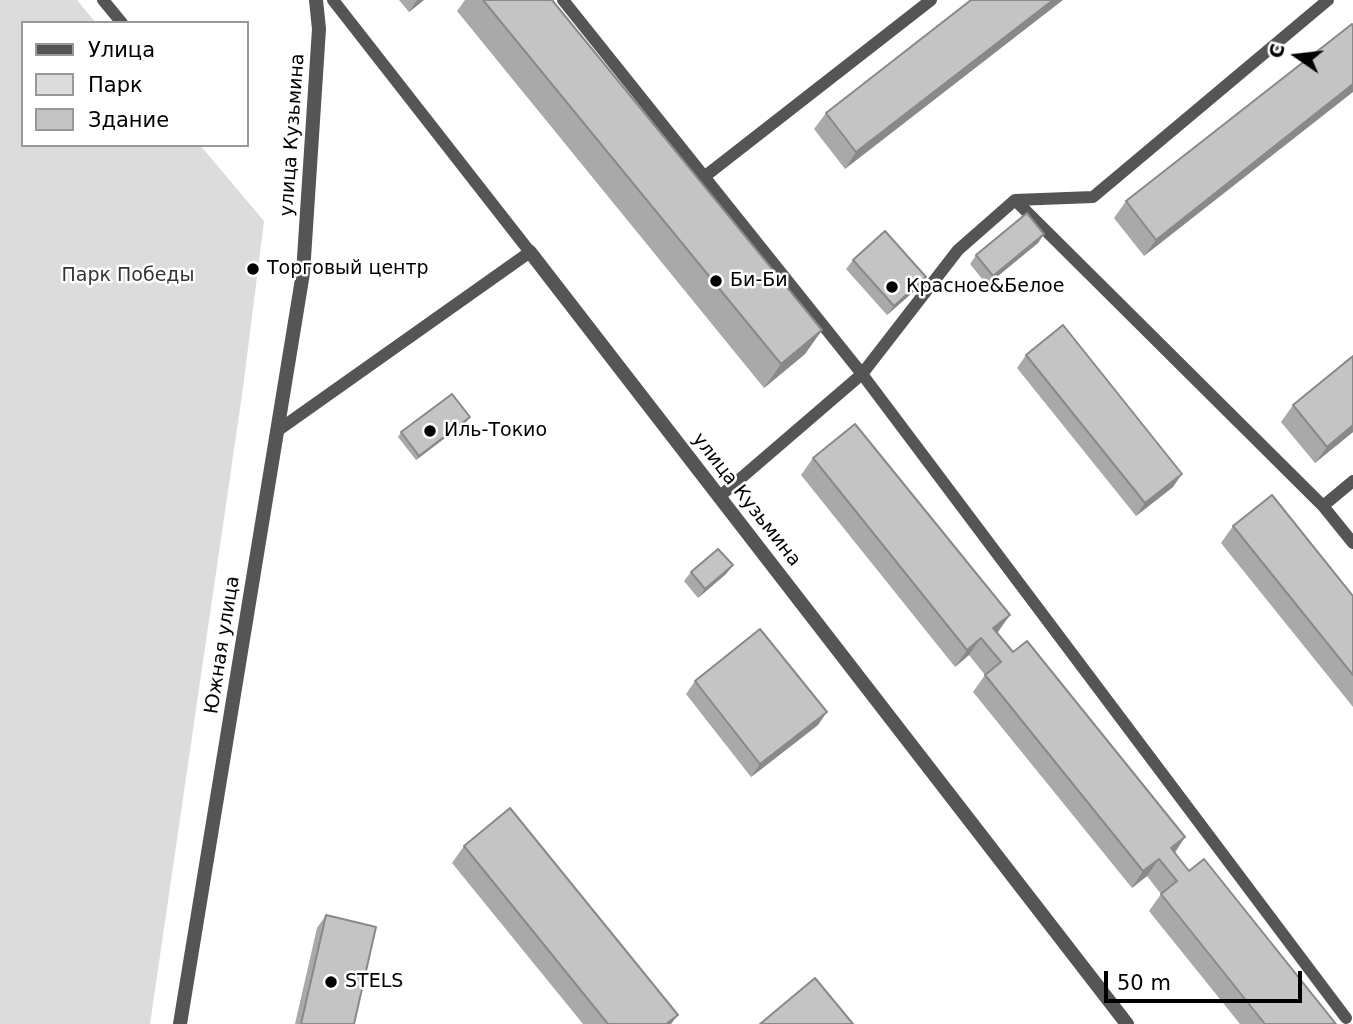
<!DOCTYPE html>
<html>
<head>
<meta charset="utf-8">
<style>
	body { margin:0 }
	#map { position:relative; width:1353px; height:1024px; overflow:hidden; background:#fff; font-family:"DejaVu Sans",sans-serif }
	canvas { display:block }
	.legend { position:absolute; left:21px; top:21px; width:228px; height:126px; box-sizing:border-box; background:#fff; border:2px solid #999; margin:0; padding:9px 12px; list-style:none; font-size:21px; color:#000 }
	.legend li { display:flex; align-items:center; gap:14px; height:35px }
	.legend b { width:35px; border:2px solid #999 }
	.north { position:absolute; left:1262px; top:21px; width:70px; height:70px; -webkit-text-stroke:5px #fff; paint-order:stroke; rotate:284deg; font-size:19px; font-weight:700; line-height:28px; text-align:center; color:#000 }
	.north::after { content:''; display:block; margin:auto; width:24px; height:32px; background:#000; clip-path:polygon(50% 0,100% 100%,50% 72%,0 100%) }
	.scale { position:absolute; left:1104px; top:971px; width:198px; height:32px; box-sizing:border-box; border:4px solid #000; border-top:0; padding-left:9px; font-size:21px; line-height:24px; white-space:nowrap; color:#000; -webkit-text-stroke:5px #fff; paint-order:stroke }
</style>
</head>
<body>
<div id="map">
<canvas width="1353" height="1024"></canvas>
<ul class="legend">
<li><b style="height:9px;background:#555"></b>Улица</li>
<li><b style="height:19px;background:#dcdcdc"></b>Парк</li>
<li><b style="height:19px;background:#c4c4c4"></b>Здание</li>
</ul>
<div class="north">С</div>
<div class="scale">50 m</div>
</div>
<script>
const g = document.querySelector('canvas').getContext('2d');
g.lineJoin = 'round';
function paint(path, color) {
  g.fillStyle = color;
  g.fill(path, 'evenodd');
}
function toPath(rows) {
  const path = new Path2D();
  for (const r of rows) {
    path.moveTo(r[0], r[1]);
    for (let i = 2; i < r.length; i += 2) path.lineTo(r[i], r[i + 1]);
  }
  return path;
}
function stroke(path, color, width, dash) {
  g.strokeStyle = color;
  g.lineWidth = width;
  g.lineCap = dash ? 'butt' : 'round';
  g.setLineDash(dash || []);
  g.stroke(path);
}
function write(font, color, halo, rows, align = 'center') {
  g.font = font + ' "DejaVu Sans",sans-serif';
  g.lineWidth = 5;
  g.setLineDash([]);
  g.textBaseline = 'middle';
  g.strokeStyle = halo;
  g.fillStyle = color;
  for (const [text, x, y, turn = 0] of rows) {
    g.save();
    g.translate(x, y);
    g.rotate((+turn || 0) * Math.PI / 180);
    g.textAlign = isNaN(turn) ? turn : align;
    if (halo) g.strokeText(text, 0, 0);
    g.fillText(text, 0, 0);
    g.restore();
  }
}
const green = toPath([
	[0,0,77,0,96,23,23,23,23,145,200,145,264,221,243,388,150,1024,0,1024]
]);
const service = toPath([
	[103,0,122,23],
	[563,0,862,374,1346,1018],
	[704,177,931,0],
	[1015,200,1323,506,1353,481],
	[277,431,530,252,333,0],
	[719,497,862,374,958,250,1015,200,1093,197,1328,0],
	[1323,506,1353,543]
]);
const minor = toPath([
	[530,252,1127,1024]
]);
const tertiary = toPath([
	[180,1024,303,273,319,29,316,0]
]);
const wall = toPath([
	[399,0,424,0,409,12],
	[465,0,552,0,822,330,805,354,764,388,457,11],
	[971,0,845,169,814,129,826,113],
	[1352,24,1144,256,1114,218,1126,201],
	[1044,234,1038,243,987,285,970,264,976,255],
	[853,260,920,286,887,315,846,269],
	[1026,355,1173,487,1136,516,1017,368],
	[1353,356,1353,432,1315,463,1281,422,1293,405],
	[470,417,466,422,416,460,398,437,401,432],
	[813,458,997,633,1013,652,1185,837,1175,853,1189,871,1336,1024,1240,1024,1149,911,1161,894,1147,876,1132,888,973,692,985,675,969,655,955,667,801,475],
	[1233,526,1353,596,1353,707,1221,543],
	[733,565,726,574,698,598,684,581,691,572],
	[695,681,818,725,751,777,686,694],
	[464,846,671,1024,583,1024,452,863],
	[326,915,354,1024,295,1024,317,928]
]);
const shadedWall = toPath([
	[417,0,424,0,409,12],
	[1053,0,1063,0,845,169,856,152],
	[1353,84,1353,92,1144,256,1156,240],
	[1044,234,1038,243,987,285,993,276],
	[926,277,920,286,887,315,894,306],
	[822,330,805,354,764,388,781,364],
	[470,417,466,422,416,460,419,456],
	[1353,425,1353,432,1315,463,1327,447],
	[1182,474,1173,487,1136,516,1145,503],
	[733,565,726,574,698,598,705,589],
	[1010,615,998,632,985,642,993,628],
	[981,638,969,655,955,667,967,650],
	[827,712,818,725,751,777,760,764],
	[1185,837,1173,854,1171,848],
	[1159,859,1147,876,1132,888,1143,871],
	[678,1015,671,1024,666,1024]
]);
const building = toPath([
	[483,0,552,0,822,330,781,364,483,0],
	[971,0,1053,0,856,152,826,113,971,0],
	[1352,24,1353,26,1353,84,1156,240,1126,201,1352,24],
	[1027,213,1044,234,993,276,976,255,1027,213],
	[885,231,926,277,894,306,853,260,885,231],
	[1063,325,1182,474,1145,503,1026,355,1063,325],
	[1353,356,1353,425,1327,447,1293,405,1353,356],
	[452,394,470,417,419,456,401,432,452,394],
	[855,424,1010,615,993,628,1013,652,1027,641,1185,837,1171,848,1189,871,1204,859,1336,1024,1265,1024,1161,894,1177,881,1159,859,1143,871,985,675,1001,662,981,638,967,650,813,458,855,424],
	[1272,495,1353,596,1353,675,1233,526,1272,495],
	[718,549,733,565,705,589,691,572,718,549],
	[760,629,827,712,760,764,695,681,760,629],
	[510,808,678,1015,666,1024,608,1024,464,846,510,808],
	[326,915,376,927,354,1024,301,1024,326,915],
	[815,978,853,1024,760,1024,815,978]
]);
const markers = [
	[253,269,7,"#000"],
	[716,281,7,"#000"],
	[892,287,7,"#000"],
	[430,431,7,"#000"],
	[331,982,7,"#000"]
];
const streetNames = [
	["улица Кузьмина",293,135,-86],
	["улица Кузьмина",746,500,52],
	["Южная улица",223,645,-81]
];
const poiNames = [
	["Торговый центр",267,269],
	["Би-Би",730,281],
	["Красное&Белое",906,287],
	["Иль-Токио",444,431],
	["STELS",345,982]
];
const parkNames = [
	["Парк Победы",128,276]
];
paint(green, '#dcdcdc');
stroke(service, '#555', 12);
stroke(minor, '#555', 14);
stroke(tertiary, '#555', 14);
paint(wall, '#a9a9a9');
paint(shadedWall, '#898989');
paint(building, '#c4c4c4');
stroke(building, '#898989', 2);
for (const [x, y, r, color] of markers) {
  const dot = new Path2D();
  dot.arc(x, y, r, 0, 2 * Math.PI);
  g.fillStyle = color;
  g.fill(dot);
  stroke(dot, '#fff', 2.5);
}
write('19px', '#000', '#fff', streetNames);
write('19px', '#000', '#fff', poiNames, 'left');
write('19px', '#333', '#fff', parkNames);
</script>
</body>
</html>
